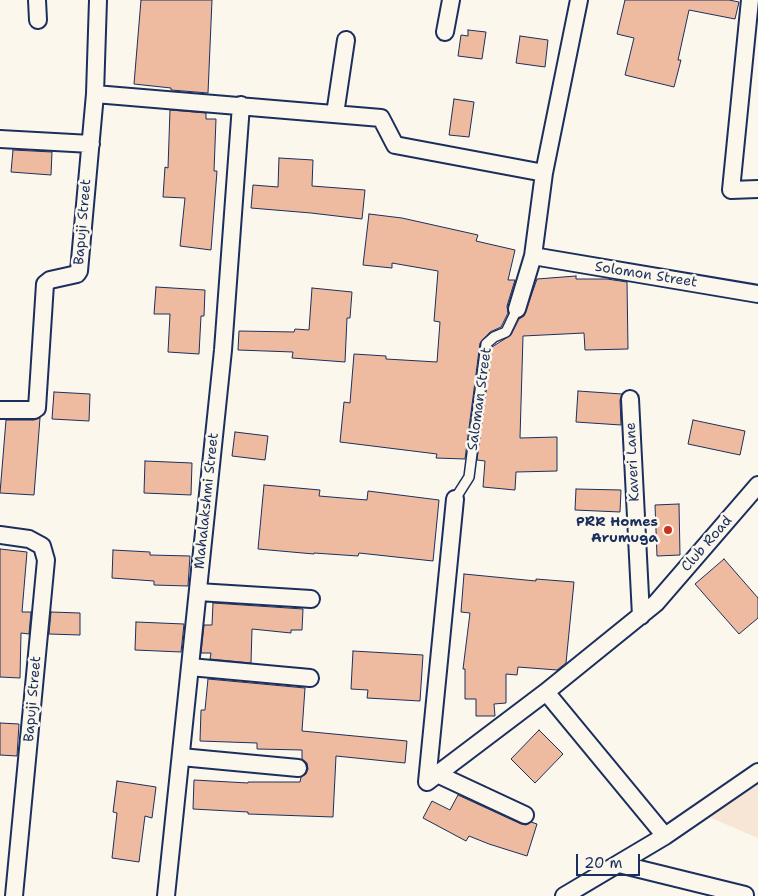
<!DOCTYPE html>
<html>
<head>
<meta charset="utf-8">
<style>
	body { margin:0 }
	#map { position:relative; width:758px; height:896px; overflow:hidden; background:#fbf7ec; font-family:"Shantell Sans",sans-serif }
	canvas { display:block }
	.scale { position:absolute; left:576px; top:854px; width:64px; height:22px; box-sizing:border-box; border:2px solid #1b2f5e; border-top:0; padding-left:6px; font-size:15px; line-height:18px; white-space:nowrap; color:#1b2f5e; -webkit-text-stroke:4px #fbf7ec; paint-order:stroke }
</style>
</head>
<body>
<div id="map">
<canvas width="758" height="896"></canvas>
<div class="scale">20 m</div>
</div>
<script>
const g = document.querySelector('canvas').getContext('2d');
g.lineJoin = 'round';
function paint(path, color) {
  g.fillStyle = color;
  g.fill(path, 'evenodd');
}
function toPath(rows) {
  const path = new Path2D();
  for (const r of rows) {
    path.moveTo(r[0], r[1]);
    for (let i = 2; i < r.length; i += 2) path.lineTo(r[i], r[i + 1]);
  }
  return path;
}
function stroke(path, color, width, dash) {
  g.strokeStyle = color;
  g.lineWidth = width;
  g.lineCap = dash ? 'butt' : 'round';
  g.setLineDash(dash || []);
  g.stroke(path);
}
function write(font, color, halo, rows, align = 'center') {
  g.font = font + ' "Shantell Sans",sans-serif';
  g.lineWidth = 5;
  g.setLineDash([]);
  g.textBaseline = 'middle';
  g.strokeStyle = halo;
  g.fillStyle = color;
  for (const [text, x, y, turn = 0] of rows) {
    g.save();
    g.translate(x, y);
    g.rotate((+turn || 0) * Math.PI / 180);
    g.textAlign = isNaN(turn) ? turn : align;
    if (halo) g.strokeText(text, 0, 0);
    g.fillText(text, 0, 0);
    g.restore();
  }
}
const built = toPath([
	[758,784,758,838,709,817]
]);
const building = toPath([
	[141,0,212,0,208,93,171,90,171,88,134,84,141,0],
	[625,0,729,0,739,2,735,19,689,10,678,60,681,60,674,87,625,75,634,38,617,34,625,0],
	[468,30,486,32,482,59,458,56,461,35,468,36,468,30],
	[520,36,548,40,545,67,516,63,520,36],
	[454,99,474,102,469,137,449,135,454,99],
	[170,110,206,113,206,119,216,119,214,171,217,171,211,250,180,246,185,198,163,197,165,167,168,168,170,110],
	[13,150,52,152,51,175,11,172,13,150],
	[279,158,313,160,312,186,365,190,362,219,311,213,251,208,253,185,278,187,279,158],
	[369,214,402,218,478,235,476,241,515,250,508,280,515,280,507,306,508,313,501,327,490,332,480,343,465,459,436,458,437,454,340,442,344,402,350,403,354,354,386,356,386,359,437,362,440,322,434,321,438,271,392,263,392,268,363,265,369,214],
	[576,276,576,279,607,279,627,282,628,349,585,350,584,333,523,336,520,438,557,437,557,471,516,472,515,490,483,487,485,461,477,460,492,347,511,335,519,319,524,316,537,279,576,276],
	[156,287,205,290,204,316,201,316,199,354,168,352,170,314,154,314,156,287],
	[312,288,352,292,350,318,347,318,345,362,292,358,293,352,238,350,239,331,294,332,295,329,309,330,312,288],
	[578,391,622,394,620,400,621,425,576,422,578,391],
	[54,392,90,394,89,421,52,419,54,392],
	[40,418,34,495,0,493,6,420,34,420,40,418],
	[693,420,745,431,740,455,688,444,693,420],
	[235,432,268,436,265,460,232,456,235,432],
	[145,461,192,463,191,495,144,493,145,461],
	[264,485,320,490,319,496,367,500,368,491,439,500,433,561,359,553,358,556,314,553,314,554,258,549,264,485],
	[576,489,621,490,620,512,575,510,576,489],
	[679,504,680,555,657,556,655,505,679,504],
	[0,549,27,552,22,612,31,612,29,634,21,633,20,678,0,677,0,549],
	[113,550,150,552,150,555,190,556,188,586,154,585,154,581,112,578,113,550],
	[724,559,758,598,758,618,739,634,695,584,724,559],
	[464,574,536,581,536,579,574,582,566,663,557,670,518,667,517,675,506,674,506,703,494,704,495,716,476,716,476,699,465,699,465,669,463,669,470,613,461,612,464,574],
	[213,603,303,609,302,630,291,630,291,633,252,629,251,663,210,659,211,653,201,653,204,625,212,625,213,603],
	[51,612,80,613,80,635,49,634,51,612],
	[136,622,184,624,181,652,135,650,136,622],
	[353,651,423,655,420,701,367,698,368,690,351,689,353,651],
	[208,679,305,688,302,731,407,741,405,763,336,756,333,817,248,814,248,812,193,809,194,780,248,783,248,782,300,782,301,777,306,774,308,769,307,763,302,759,302,750,257,749,257,743,200,741,201,710,205,710,208,679],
	[0,723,19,724,17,756,0,755,0,723],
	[539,730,563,754,535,783,511,759,539,730],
	[117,781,156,787,152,818,145,816,139,862,112,858,117,813,113,812,117,781],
	[458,795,521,824,526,825,531,822,537,824,527,856,489,844,469,836,466,841,423,818,432,801,450,810,458,795]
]);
const service = toPath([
	[455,499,469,477,486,344,494,337,506,332,517,309]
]);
const minor = toPath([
	[37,0,38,20],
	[750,0,731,190,758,189],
	[445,32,451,0],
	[95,94,381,118,395,145,544,173],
	[335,114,346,40],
	[0,139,91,144],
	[533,256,758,294],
	[517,309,533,256,544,173,579,0],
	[630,399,641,616],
	[0,410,34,410,37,408,45,284,50,280,77,274,79,271,95,94,98,0],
	[0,535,29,539,42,546,46,560,14,896],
	[198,592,311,599],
	[190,667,310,678],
	[546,692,665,836],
	[181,757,298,768],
	[437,774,525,815],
	[427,782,546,692,656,603,758,485],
	[427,782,455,499],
	[619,864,745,895],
	[166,896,223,350,241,105],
	[564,896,665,836,758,772]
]);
const markers = [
	[668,530,5,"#c8321e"]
];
const streetNames = [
	["Bapuji Street",83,222,-85],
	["Solomon Street",646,275,9],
	["Saloman Street",480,399,-82],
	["Kaveri Lane",633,462,-93],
	["Mahalakshmi Street",207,501,-84],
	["Club Road",707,544,-49],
	["Bapuji Street",33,699,-85]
];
const poiNames = [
	["PRR Homes",658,522],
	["Arumuga",658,538]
];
paint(built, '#f7e5d5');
paint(building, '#eebba0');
stroke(building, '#1b2f5e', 1);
stroke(service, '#1b2f5e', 12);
stroke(minor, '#1b2f5e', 20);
stroke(service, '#fbf7ec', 9);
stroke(minor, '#fbf7ec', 16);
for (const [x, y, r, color] of markers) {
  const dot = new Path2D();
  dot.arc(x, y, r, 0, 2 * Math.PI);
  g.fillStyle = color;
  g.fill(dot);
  stroke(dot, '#fbf7ec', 2);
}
write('14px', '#1b2f5e', '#fbf7ec', streetNames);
write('bold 14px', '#1b2f5e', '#fbf7ec', poiNames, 'right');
</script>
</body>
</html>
